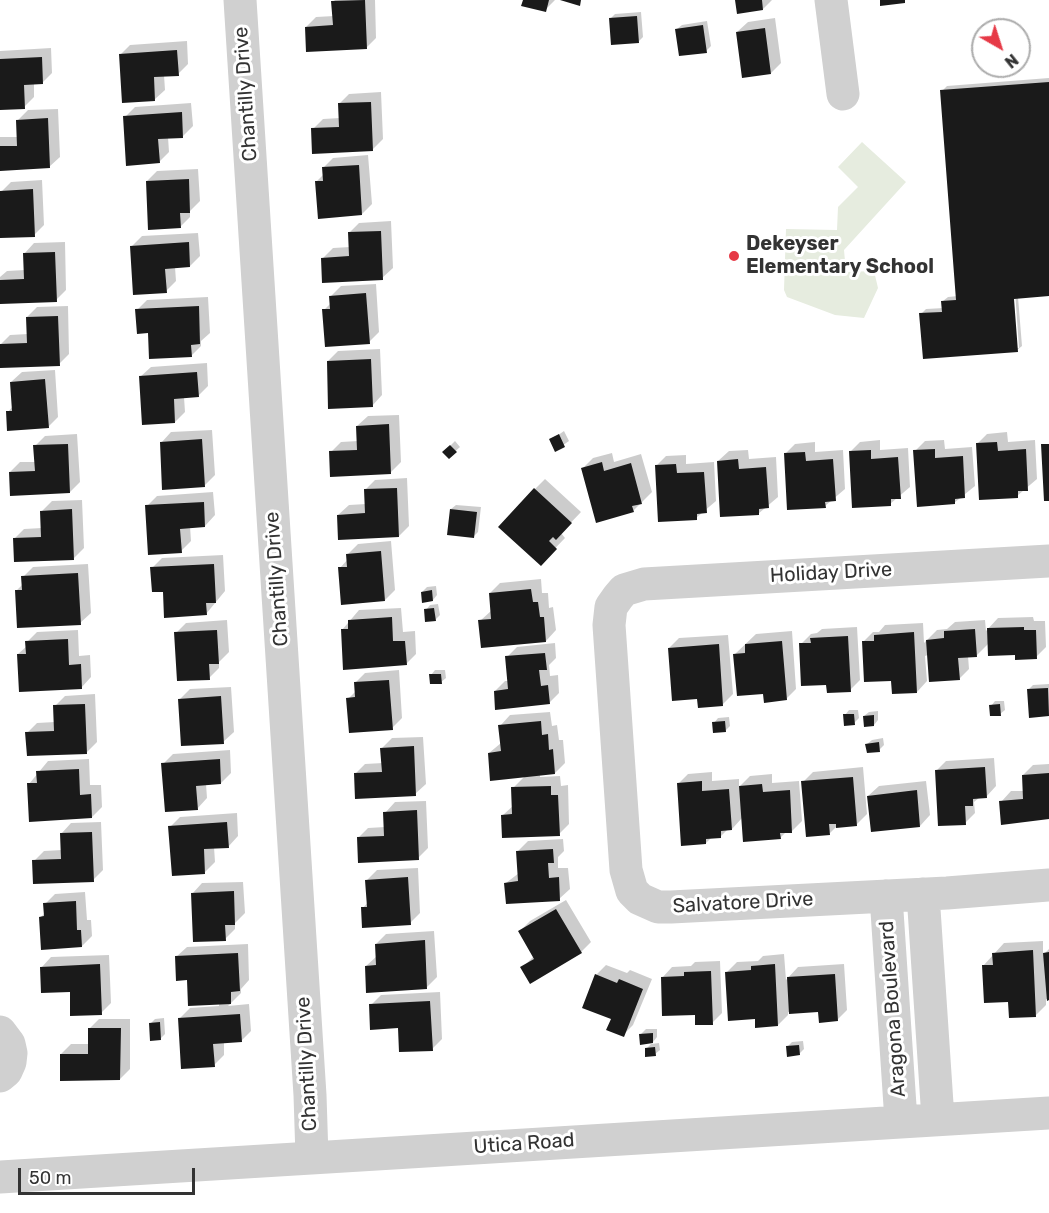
<!DOCTYPE html>
<html>
<head>
<meta charset="utf-8">
<style>
	body { margin:0 }
	#map { position:relative; width:1049px; height:1213px; overflow:hidden; background:#fff; font-family:Rubik,sans-serif }
	canvas { display:block }
	.north { position:absolute; left:971px; top:18px; width:60px; height:60px; box-sizing:border-box; background:#fff; border:2px solid #adadad; border-radius:50%; rotate:141deg; font-size:16px; font-weight:700; line-height:24px; text-align:center; color:#333 }
	.north::after { content:''; display:block; margin:auto; width:21px; height:27px; background:#e63946; clip-path:polygon(50% 0,100% 100%,50% 72%,0 100%) }
	.scale { position:absolute; left:18px; top:1168px; width:177px; height:27px; box-sizing:border-box; border:3px solid #333; border-top:0; padding-left:8px; font-size:18px; line-height:21px; white-space:nowrap; color:#333; -webkit-text-stroke:4px #fff; paint-order:stroke }
</style>
</head>
<body>
<div id="map">
<canvas width="1049" height="1213"></canvas>
<div class="north">N</div>
<div class="scale">50 m</div>
</div>
<script>
const g = document.querySelector('canvas').getContext('2d');
g.lineJoin = 'round';
function paint(path, color) {
  g.fillStyle = color;
  g.fill(path, 'evenodd');
}
function toPath(rows) {
  const path = new Path2D();
  for (const r of rows) {
    path.moveTo(r[0], r[1]);
    for (let i = 2; i < r.length; i += 2) path.lineTo(r[i], r[i + 1]);
  }
  return path;
}
function stroke(path, color, width, dash) {
  g.strokeStyle = color;
  g.lineWidth = width;
  g.lineCap = dash ? 'butt' : 'round';
  g.setLineDash(dash || []);
  g.stroke(path);
}
function write(font, color, halo, rows, align = 'center') {
  g.font = font + ' Rubik,sans-serif';
  g.lineWidth = 6;
  g.setLineDash([]);
  g.textBaseline = 'middle';
  g.strokeStyle = halo;
  g.fillStyle = color;
  for (const [text, x, y, turn = 0] of rows) {
    g.save();
    g.translate(x, y);
    g.rotate((+turn || 0) * Math.PI / 180);
    g.textAlign = isNaN(turn) ? turn : align;
    if (halo) g.strokeText(text, 0, 0);
    g.fillText(text, 0, 0);
    g.restore();
  }
}
const green = toPath([
	[862,142,906,182,844,250,846,272,874,271,878,288,864,318,835,315,787,297,784,290,786,229,837,230,838,207,858,187,838,167]
]);
const shadow = toPath([
	[335,0,375,0,376,38,366,48,306,27,316,17,334,16,333,2],
	[524,0,555,0,545,10],
	[737,0,772,0,763,9],
	[641,12,643,37,638,42,611,18,615,14],
	[775,18,781,63,771,73,737,32,748,22],
	[707,21,711,46,706,51,677,29,682,25],
	[187,41,188,64,178,74,164,75,165,90,154,100,120,55,130,45],
	[51,48,52,73,42,83,34,83,34,97,24,107,0,109,0,51],
	[1049,78,1049,294,1018,297,1022,346,1017,350,921,314,926,309,944,308,943,301,948,297,958,296,942,91,947,86],
	[1012,291,1015,291,1019,348,1016,348],
	[381,92,383,139,373,149,313,129,323,119,340,118,339,104,349,94],
	[191,103,193,126,183,136,168,137,169,152,159,162,125,117,135,107],
	[58,109,60,157,49,167,0,169,0,137,18,137,18,120,28,110],
	[368,155,372,204,362,214,316,182,324,174,323,168,333,158],
	[198,169,200,201,190,211,190,217,180,227,147,181,157,171],
	[42,180,44,225,34,235,0,237,1,192,11,182],
	[391,221,393,268,382,278,323,258,333,248,350,247,349,233,359,223],
	[198,233,200,256,190,266,175,267,176,281,166,291,132,246,142,236],
	[65,242,66,290,56,300,0,303,0,277,7,271,25,270,24,254,34,243],
	[376,284,379,332,369,342,324,310,331,303,331,296,341,286],
	[208,297,210,333,201,341,201,346,191,356,149,332,137,310,147,300],
	[68,306,69,354,59,364,0,345,10,335,28,334,27,317,37,307],
	[380,349,382,395,372,406,328,361,338,351],
	[207,363,208,386,198,396,184,397,185,412,175,422,140,377,151,367],
	[55,370,58,417,48,427,8,412,13,406,11,382,22,372],
	[399,415,401,462,391,472,331,452,341,442,358,441,357,426,368,416],
	[212,430,215,475,205,485,161,443,171,432],
	[564,431,569,441,556,450,551,440],
	[1007,432,1008,442,1035,440,1037,479,1017,496,977,444,987,434],
	[77,434,80,482,70,492,10,472,20,462,36,462,35,446,45,436],
	[880,440,880,450,908,448,910,487,890,504,850,452,860,442],
	[944,440,945,449,972,447,975,486,954,503,915,451,925,441],
	[455,441,460,447,449,457,444,452],
	[815,442,815,452,843,450,845,489,825,506,785,454,795,444],
	[748,450,749,459,776,457,778,497,758,514,718,461,729,451],
	[612,453,614,462,641,454,652,492,633,511,583,468,593,458],
	[686,455,686,464,714,462,716,501,696,518,656,466,666,456],
	[407,478,409,526,399,536,338,515,349,505,366,504,365,490,375,480],
	[545,479,581,512,561,533,565,538,540,564,535,489],
	[213,492,215,515,205,526,190,526,191,541,181,551,147,506,157,496],
	[82,500,84,548,74,558,14,539,24,529,42,528,42,511,52,501],
	[456,505,481,507,478,532,473,537,451,509],
	[391,541,395,590,385,600,340,568,348,559,348,554,358,544],
	[223,555,225,591,206,614,164,590,152,568,162,558],
	[88,564,91,613,80,623,17,590,23,584,23,577,33,567],
	[541,579,542,593,548,593,549,608,553,607,556,630,546,641,480,621,492,610,490,593,500,583],
	[436,586,437,595,433,600,422,592,427,587],
	[438,604,440,615,435,620,426,610,430,605],
	[401,608,403,632,415,631,416,654,406,664,342,630,359,610],
	[1033,617,1034,621,1045,621,1046,647,1036,657,989,643,976,656,968,656,969,669,959,679,928,655,925,656,927,681,917,692,893,679,863,642,873,632,879,632,885,625,923,623,924,643,937,630,947,629,955,622,985,620,986,631,998,618],
	[227,620,229,652,219,662,219,668,209,678,176,633,186,623],
	[857,627,860,680,850,690,828,684,801,644,811,634,817,633,822,629],
	[78,630,79,656,90,655,91,677,81,688,18,654,27,646,27,642,37,632],
	[792,631,796,689,786,699,765,692,735,654,756,634],
	[728,635,733,694,722,705,699,697,669,648,679,638],
	[555,643,556,658,549,665,550,676,558,675,559,693,549,703,495,691,505,681,509,681,507,657,517,647],
	[399,670,402,718,392,728,348,699,356,691,355,683,365,673],
	[435,670,445,670,446,678,441,682,431,675],
	[1049,684,1049,715,1030,716,1028,690,1033,685],
	[231,687,234,732,223,742,180,699,190,689],
	[95,694,97,742,87,752,27,733,37,723,55,722,55,706,65,696],
	[995,701,1004,701,1005,710,1000,714,991,706],
	[849,710,858,710,859,718,854,723,845,715],
	[878,711,878,720,874,725,864,716,869,712],
	[550,712,552,726,557,725,559,740,563,740,565,763,555,773,540,774,540,777,560,776,561,786,568,785,569,824,559,834,503,815,514,805,513,788,525,776,489,753,501,743,500,726,510,715],
	[729,717,730,726,725,731,714,723,718,718],
	[423,737,426,784,415,794,355,774,365,764,383,763,382,748,392,738],
	[883,738,884,745,879,750,867,744,872,740],
	[230,750,231,773,221,783,206,784,207,798,197,809,163,764,173,754],
	[994,758,996,786,986,797,980,797,974,802,975,813,965,823,936,771,946,761],
	[89,759,90,785,101,785,102,807,92,817,29,784,48,761],
	[1049,764,1049,818,1001,802,1011,791,1024,791,1023,775,1033,765],
	[863,767,867,814,857,824,837,826,830,833,803,782,813,772],
	[712,772,712,781,739,779,739,787,750,776,772,774,772,783,799,781,802,821,792,831,786,832,780,838,742,818,732,829,728,829,721,836,712,837,706,843,678,784,688,774],
	[926,781,930,815,920,826,868,796,879,786],
	[426,801,428,848,418,858,358,838,368,828,385,827,385,813,395,802],
	[237,813,238,836,228,847,214,847,215,862,205,872,170,827,180,817],
	[101,822,103,870,93,880,34,861,44,851,62,850,61,834,71,823],
	[563,839,564,851,558,857,558,868,568,868,570,889,559,899,506,883,519,873,517,852,528,841],
	[418,868,420,913,410,923,363,908,368,902,367,880,377,870],
	[243,882,245,913,235,923,235,929,225,939,192,894,202,883],
	[85,892,87,920,91,920,92,936,82,946,41,917,45,913,45,904,55,894],
	[566,900,591,942,581,952,522,968,534,956,520,931,530,921],
	[434,931,437,977,427,987,366,966,377,956,376,944,386,934],
	[1043,941,1043,955,1049,949,1049,999,1046,999,1046,1005,1036,1015,1009,1000,983,966,1004,943],
	[248,944,249,980,241,989,241,993,228,1006,249,1004,251,1031,241,1041,224,1042,224,1055,214,1065,180,1018,190,1008,219,1006,219,1003,189,979,176,957,187,947],
	[784,954,786,980,798,967,844,964,847,1010,837,1020,820,1010,788,1012,788,1015,778,1025,727,972,737,962,758,961,763,956],
	[109,955,111,1003,101,1013,41,968,51,957],
	[720,961,722,1013,712,1023,696,1014,662,978,672,967,691,966,695,962],
	[606,965,627,973,630,970,652,979,633,1025,623,1035,613,1018,596,975],
	[440,992,442,1039,432,1049,371,1005,381,995],
	[164,1018,165,1034,160,1039,150,1024,155,1019],
	[99,1019,130,1019,130,1069,120,1079,61,1054,71,1044,89,1044,89,1029],
	[646,1029,657,1029,657,1037,653,1042,641,1034],
	[803,1041,804,1049,799,1054,787,1047,792,1042],
	[659,1043,660,1050,655,1054,646,1049,651,1044]
]);
const building = toPath([
	[365,0,367,49,306,52,305,27,333,25,331,1],
	[523,0,549,0,546,12,521,6],
	[560,0,581,0,580,6],
	[735,0,762,0,763,10,737,14],
	[880,0,905,0,905,3,880,6],
	[637,16,639,43,611,45,609,18],
	[703,25,707,53,679,56,675,29],
	[765,28,771,74,742,78,736,32],
	[177,50,179,76,154,77,155,101,122,103,119,54],
	[42,57,43,84,24,85,25,109,0,110,0,59],
	[1049,82,1049,296,1014,299,1018,352,923,359,919,313,942,312,941,301,956,300,940,90],
	[371,102,373,151,312,154,311,128,339,127,338,103],
	[182,112,183,138,158,139,160,163,126,166,123,116],
	[48,118,50,168,0,171,0,146,17,146,16,120],
	[359,165,362,215,318,219,315,181,323,181,322,167],
	[189,179,190,213,180,213,181,228,148,230,146,181],
	[33,189,35,237,0,238,0,191],
	[381,231,383,280,322,283,321,258,349,256,348,232],
	[189,242,190,267,165,269,167,293,133,295,130,246],
	[55,252,57,302,0,304,0,280,24,279,23,253],
	[366,293,370,344,325,347,322,309,330,309,329,296],
	[199,306,200,344,191,345,192,357,149,359,148,333,137,334,135,309],
	[58,316,60,366,0,368,0,344,27,343,26,317],
	[371,359,373,407,328,409,327,361],
	[197,372,199,397,174,399,175,423,142,425,139,376],
	[45,379,49,428,7,431,6,411,12,411,10,382],
	[389,424,391,474,330,477,329,451,357,450,356,426],
	[559,434,565,447,555,452,549,439],
	[202,439,205,487,162,490,160,442],
	[997,442,998,451,1026,449,1028,491,1018,491,1018,498,979,500,976,443],
	[68,444,70,493,10,496,9,472,35,471,33,445],
	[1041,444,1049,444,1049,501,1044,501],
	[450,445,457,452,449,459,442,452],
	[935,449,935,458,963,456,965,498,955,499,955,504,917,507,913,450],
	[871,450,871,459,898,457,901,499,891,499,891,506,852,508,849,451],
	[805,452,806,461,833,459,836,501,825,502,826,508,787,510,784,453],
	[738,459,739,469,766,467,769,508,759,509,759,515,720,517,717,461],
	[602,462,604,471,631,463,642,504,632,506,634,512,596,523,581,468],
	[676,464,677,473,704,472,707,513,697,514,697,520,658,522,655,465],
	[397,488,399,537,338,540,337,515,365,513,364,489],
	[534,488,572,523,556,540,553,537,549,541,557,549,541,566,498,527],
	[204,502,205,527,180,529,182,553,148,555,145,505],
	[72,509,74,560,14,562,13,538,41,537,40,511],
	[450,509,477,512,474,538,447,535],
	[381,551,385,601,341,605,338,567,347,567,346,554],
	[214,564,216,603,206,603,207,615,164,618,163,592,152,592,150,567],
	[78,573,81,625,17,628,15,590,22,590,21,576],
	[531,589,533,602,538,602,540,617,544,617,546,642,481,648,478,620,491,619,489,593],
	[432,590,433,601,422,603,421,592],
	[434,608,436,621,425,622,424,609],
	[392,617,393,641,405,641,407,665,343,670,341,629,348,629,348,620],
	[1024,627,1024,630,1036,630,1037,659,1015,660,1015,655,988,656,987,628],
	[975,629,977,657,958,658,960,680,929,682,926,640,944,638,944,631],
	[217,630,219,664,209,664,210,680,177,681,174,632],
	[914,632,917,693,892,694,891,681,864,682,862,641,874,641,874,635],
	[848,636,851,692,827,693,826,685,801,686,799,643,811,643,810,638],
	[68,639,69,665,81,664,82,689,19,692,17,654,26,654,25,641],
	[782,641,787,700,764,703,763,694,737,696,733,654,745,653,745,644],
	[719,644,723,706,698,708,697,699,672,701,668,648],
	[545,653,547,670,539,670,541,686,548,685,550,704,495,710,494,691,508,689,505,656],
	[429,674,441,674,442,684,430,684],
	[389,680,393,730,349,733,346,698,355,697,354,682],
	[1048,688,1049,716,1029,718,1027,689],
	[221,696,224,744,181,746,178,699],
	[85,704,87,754,27,756,25,732,54,731,53,705],
	[1000,704,1001,716,990,716,989,705],
	[843,714,854,714,855,725,844,726],
	[874,715,874,726,864,727,863,716],
	[541,721,542,735,548,734,549,750,553,749,555,774,490,781,488,753,501,751,498,725],
	[725,721,726,732,713,733,712,722],
	[879,742,880,752,867,753,865,744],
	[414,746,416,796,355,799,354,773,382,772,380,748],
	[220,759,221,784,196,786,198,810,165,812,161,763],
	[985,767,987,798,973,799,973,806,965,806,966,825,938,826,935,770],
	[79,769,80,795,91,794,92,818,29,822,27,783,37,783,36,771],
	[1049,773,1049,819,1001,825,999,801,1023,799,1022,775],
	[853,777,857,826,836,828,836,824,829,824,830,835,806,837,801,781],
	[702,781,702,791,729,789,732,830,721,831,721,838,706,839,706,844,681,846,677,783],
	[762,784,763,792,790,790,792,833,780,833,781,839,743,842,739,786],
	[551,786,551,795,558,795,560,836,502,838,501,815,512,814,511,787],
	[917,790,920,827,871,832,867,796],
	[417,810,419,860,358,863,357,837,384,836,383,812],
	[227,822,229,848,204,849,205,874,172,876,168,826],
	[92,832,94,882,33,884,32,860,61,859,60,833],
	[553,849,554,863,548,863,549,878,559,877,560,901,506,904,504,883,518,881,516,851],
	[408,877,411,925,362,928,361,907,367,907,365,880],
	[234,891,235,925,225,925,226,941,193,942,191,893],
	[76,901,77,930,81,930,82,947,41,950,39,917,44,916,43,903],
	[556,909,582,953,530,984,520,967,534,959,518,931],
	[425,940,427,989,366,993,365,966,376,965,375,944],
	[1033,950,1036,1017,1009,1018,1008,1002,984,1003,982,965,993,965,992,953],
	[1049,952,1049,1000,1047,1001,1043,953],
	[238,953,240,991,231,992,231,1004,188,1006,187,980,176,981,175,956],
	[100,964,102,1015,70,1016,70,992,41,993,40,967],
	[775,964,778,1026,755,1028,755,1019,728,1021,725,972,751,970,751,966],
	[711,971,713,1025,695,1025,695,1015,662,1016,661,977,684,976,684,972],
	[595,974,617,983,619,979,643,989,624,1037,606,1030,611,1019,582,1008],
	[835,974,838,1021,819,1023,818,1012,789,1014,787,977],
	[430,1001,433,1051,399,1052,398,1028,370,1030,369,1004],
	[240,1014,242,1042,213,1044,215,1067,181,1069,178,1018],
	[160,1022,161,1040,150,1041,149,1023],
	[88,1028,121,1028,120,1080,60,1081,60,1054,88,1054],
	[653,1033,653,1043,640,1045,639,1034],
	[799,1045,800,1055,787,1057,786,1046],
	[655,1047,656,1056,645,1057,645,1048]
]);
const minor = toPath([
	[240,0,310,1095,312,1157],
	[831,0,843,94],
	[1049,561,644,584,624,590,618,597,611,607,609,625,626,870,632,891,640,899,658,907,671,907,947,893,1049,885],
	[923,894,938,1119],
	[886,896,901,1121],
	[0,1032,9,1044,11,1053,10,1062,6,1071,0,1076],
	[0,1177,1049,1113]
]);
const markers = [
	[734,256,6,"#e63946"]
];
const streetNames = [
	["Chantilly Drive",246,94,-94],
	["Holiday Drive",831,573,-3],
	["Chantilly Drive",277,579,-94],
	["Salvatore Drive",743,903,-3],
	["Aragona Boulevard",893,1009,-94],
	["Chantilly Drive",307,1064,-93],
	["Utica Road",524,1144,-4]
];
const poiNames = [
	["Dekeyser",746,244],
	["Elementary School",746,267]
];
paint(green, '#e6ecdf');
paint(shadow, '#0003');
paint(building, '#1a1a1a');
stroke(minor, '#d0d0d0', 33);
for (const [x, y, r, color] of markers) {
  const dot = new Path2D();
  dot.arc(x, y, r, 0, 2 * Math.PI);
  g.fillStyle = color;
  g.fill(dot);
  stroke(dot, '#fff', 2);
}
write('20px', '#333', '#fff', streetNames);
write('bold 20px', '#333', '#fff', poiNames, 'left');
</script>
</body>
</html>
